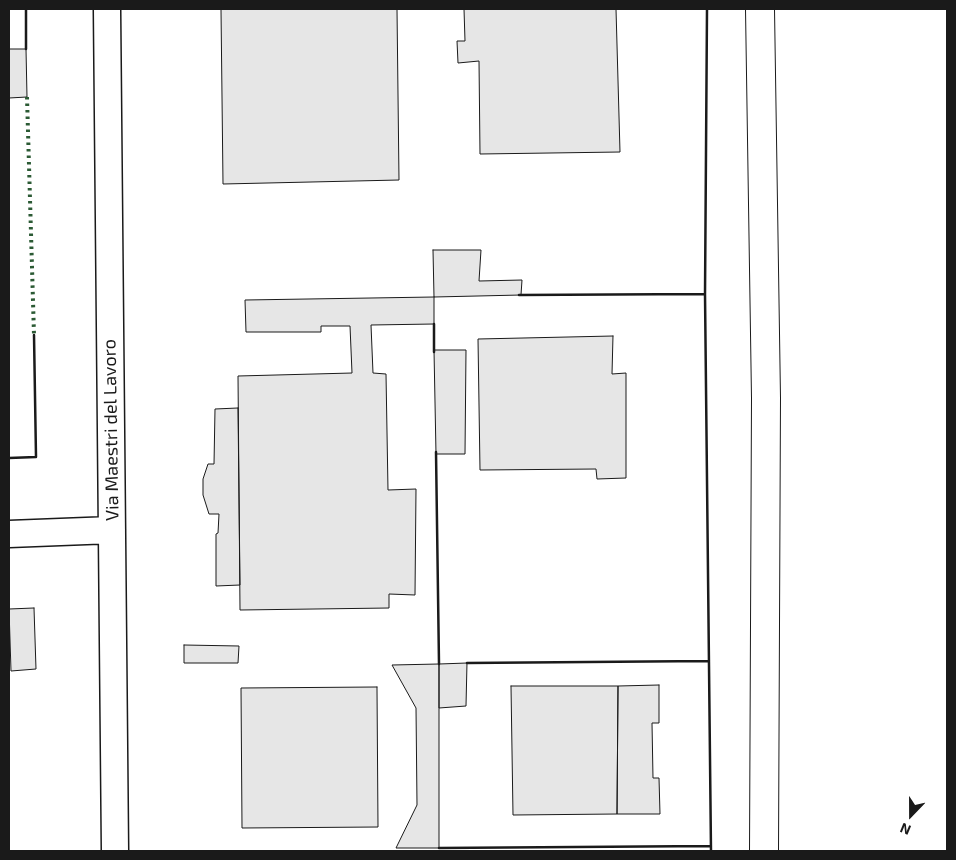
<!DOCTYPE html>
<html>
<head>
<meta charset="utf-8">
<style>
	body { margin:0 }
	#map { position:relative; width:956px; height:860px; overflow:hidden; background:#fff; font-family:"Exo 2",sans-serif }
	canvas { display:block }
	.frame { position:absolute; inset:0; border:10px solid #1a1a1a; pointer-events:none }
	.north { position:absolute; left:886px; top:790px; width:50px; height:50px; -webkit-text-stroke:4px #fff; paint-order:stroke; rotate:202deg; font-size:14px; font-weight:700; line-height:20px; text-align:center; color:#1a1a1a }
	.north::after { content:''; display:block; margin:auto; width:18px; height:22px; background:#1a1a1a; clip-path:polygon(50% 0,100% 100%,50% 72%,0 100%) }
</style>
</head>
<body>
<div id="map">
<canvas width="956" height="860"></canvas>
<div class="frame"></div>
<div class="north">N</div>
</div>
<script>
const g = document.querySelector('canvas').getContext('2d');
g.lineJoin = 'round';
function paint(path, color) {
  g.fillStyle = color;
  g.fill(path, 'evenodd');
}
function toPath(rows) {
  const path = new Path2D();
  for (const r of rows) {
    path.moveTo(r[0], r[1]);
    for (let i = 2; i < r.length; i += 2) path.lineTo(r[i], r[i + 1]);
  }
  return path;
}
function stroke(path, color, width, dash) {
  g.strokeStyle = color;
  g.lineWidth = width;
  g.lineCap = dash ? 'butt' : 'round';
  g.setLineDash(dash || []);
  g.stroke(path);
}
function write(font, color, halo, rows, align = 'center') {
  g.font = font + ' "Exo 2",sans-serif';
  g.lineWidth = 4;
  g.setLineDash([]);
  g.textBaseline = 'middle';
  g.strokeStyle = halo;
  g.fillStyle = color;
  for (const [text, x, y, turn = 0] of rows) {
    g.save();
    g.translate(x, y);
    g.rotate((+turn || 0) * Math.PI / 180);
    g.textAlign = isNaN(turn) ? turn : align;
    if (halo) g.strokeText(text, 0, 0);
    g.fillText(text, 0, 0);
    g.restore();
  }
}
const building = toPath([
	[221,9,397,9,399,180,223,184,221,9],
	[464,9,616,9,620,152,480,154,479,61,458,63,457,41,465,41,464,9],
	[9,49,26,49,27,97,9,98,9,49],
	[433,250,481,250,479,281,522,280,521,295,434,297,433,250],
	[434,297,434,324,371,325,373,373,386,374,388,490,416,489,415,595,389,594,389,608,240,610,238,376,352,373,350,326,321,326,321,332,246,332,245,300,434,297],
	[613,336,612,374,626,373,626,478,597,479,596,469,480,470,478,339,613,336],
	[434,350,466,350,465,454,436,454,434,350],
	[238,408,240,585,216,586,216,534,218,533,219,514,209,514,203,495,203,479,208,464,214,464,215,409,238,408],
	[34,608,36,669,11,671,9,609,34,608],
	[184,645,239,646,238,663,184,663,184,645],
	[467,663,466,706,439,708,439,664,467,663],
	[439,664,439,848,396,848,417,805,416,708,392,665,439,664],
	[659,685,659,723,652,723,653,778,659,778,660,814,617,814,618,686,659,685],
	[511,686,618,686,617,814,513,815,511,686],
	[377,687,378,827,242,828,241,688,377,687]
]);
const minor = toPath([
	[107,9,115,851],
	[9,534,112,530]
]);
const tertiary = toPath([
	[760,9,766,398,764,851]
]);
const hedge = toPath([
	[27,97,34,335]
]);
const wall = toPath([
	[26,9,26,49],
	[707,9,705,294,711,851],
	[519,295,705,294],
	[434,324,434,352],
	[436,452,439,664],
	[9,458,36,457,34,335],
	[467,663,708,661],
	[439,848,711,846]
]);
const streetNames = [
	["Via Maestri del Lavoro",111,430,-91]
];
paint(building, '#e6e6e6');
stroke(building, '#1a1a1a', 1);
stroke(minor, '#1a1a1a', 29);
stroke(tertiary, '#1a1a1a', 30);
stroke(minor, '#fff', 26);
stroke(tertiary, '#fff', 28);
stroke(hedge, '#2b5a34', 4, [2.5, 4]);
stroke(wall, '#1a1a1a', 2.5);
write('18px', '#1a1a1a', '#fff', streetNames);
</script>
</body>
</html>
